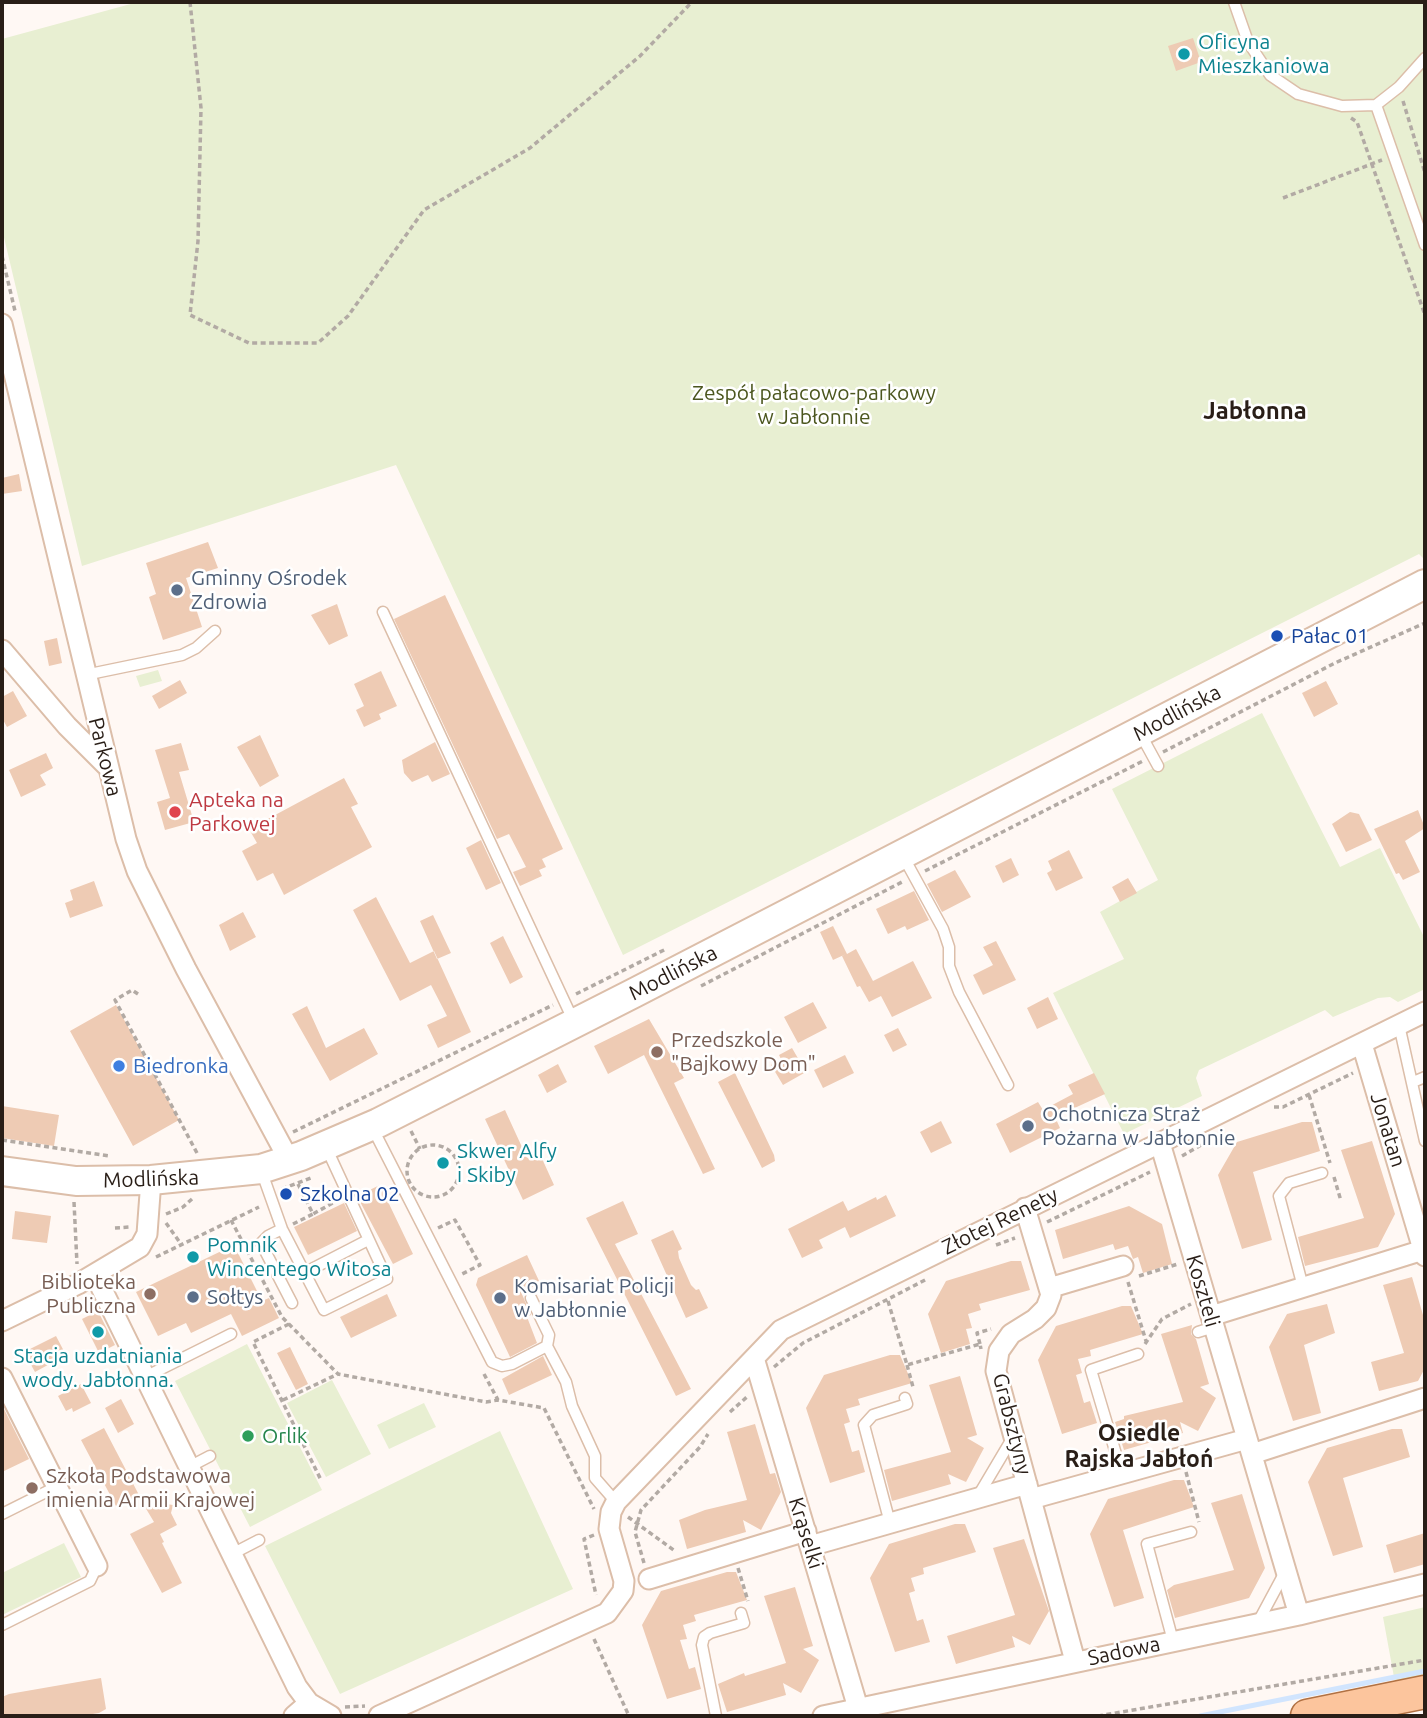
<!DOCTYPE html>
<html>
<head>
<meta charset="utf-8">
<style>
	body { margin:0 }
	#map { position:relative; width:1427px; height:1718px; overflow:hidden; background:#fff8f4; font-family:Ubuntu,sans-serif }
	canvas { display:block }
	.frame { position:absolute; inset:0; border:4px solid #291e17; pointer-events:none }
</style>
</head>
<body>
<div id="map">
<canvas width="1427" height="1718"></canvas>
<div class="frame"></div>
</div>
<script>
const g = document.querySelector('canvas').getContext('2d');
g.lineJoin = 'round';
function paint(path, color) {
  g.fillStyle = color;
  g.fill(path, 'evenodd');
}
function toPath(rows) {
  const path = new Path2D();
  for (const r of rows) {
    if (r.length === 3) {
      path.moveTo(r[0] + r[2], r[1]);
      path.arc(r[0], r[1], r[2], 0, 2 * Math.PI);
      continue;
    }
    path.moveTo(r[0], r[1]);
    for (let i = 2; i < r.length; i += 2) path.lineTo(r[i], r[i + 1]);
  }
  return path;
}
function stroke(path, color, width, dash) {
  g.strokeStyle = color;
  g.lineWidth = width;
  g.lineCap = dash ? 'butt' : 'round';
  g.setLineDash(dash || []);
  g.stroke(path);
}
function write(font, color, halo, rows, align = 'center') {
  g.font = font + ' Ubuntu,sans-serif';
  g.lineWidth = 5;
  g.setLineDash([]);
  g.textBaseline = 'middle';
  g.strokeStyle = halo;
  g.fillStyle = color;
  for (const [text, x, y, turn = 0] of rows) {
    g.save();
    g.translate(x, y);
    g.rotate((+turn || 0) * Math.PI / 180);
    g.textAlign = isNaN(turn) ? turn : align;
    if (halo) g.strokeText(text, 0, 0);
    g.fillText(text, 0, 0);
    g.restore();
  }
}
const green = toPath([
	[138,2,1425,2,1425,560,1419,554,623,955,396,465,82,566,2,229,2,39],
	[158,670,162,681,140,687,136,676],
	[1262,713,1340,867,1380,848,1425,939,1425,989,1398,1002,1390,997,1378,998,1333,1017,1325,1010,1199,1070,1196,1078,1202,1096,1124,1134,1053,993,1124,959,1100,912,1158,880,1112,789],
	[247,1344,322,1490,250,1527,175,1381],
	[332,1380,371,1454,326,1477,287,1403],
	[424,1403,436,1427,389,1449,377,1425],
	[500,1431,573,1589,340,1694,265,1546],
	[64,1543,81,1577,2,1615,2,1573],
	[1425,1607,1425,1681,1396,1688,1383,1617]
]);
const stream = toPath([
	[1200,1716,1425,1671]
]);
const building = toPath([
	[1193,38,1201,62,1176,71,1168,46],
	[19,474,22,491,2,494,2,478],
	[208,542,218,568,186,578,202,627,163,640,149,597,156,594,146,563],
	[445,595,563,849,542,859,546,867,539,870,542,876,520,886,513,872,526,867,509,834,497,839,394,619],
	[337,604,348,636,329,645,311,615],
	[57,638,62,663,49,666,44,641],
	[381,671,397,706,379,714,381,719,364,727,356,710,364,706,354,684],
	[180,680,187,693,159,709,152,696],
	[1326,681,1338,704,1314,717,1302,693],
	[13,691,27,716,7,727,2,718,2,697],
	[260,735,279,776,260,787,237,747],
	[435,742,450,774,432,782,428,775,412,782,404,773,402,760],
	[181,743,189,770,179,772,194,822,165,830,157,802,170,798,155,750],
	[46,753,53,768,40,775,46,785,21,797,9,770],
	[344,778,358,804,351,807,372,847,284,895,273,873,257,881,242,851,257,843,249,829],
	[1418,810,1425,828,1405,841,1420,872,1403,880,1399,873,1396,874,1374,829],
	[1350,812,1359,814,1372,840,1346,852,1332,824],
	[481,840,501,883,486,890,466,848],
	[1069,850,1083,878,1056,891,1047,873,1052,870,1048,861],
	[1011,858,1019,875,1003,883,995,866],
	[955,870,971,897,942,912,927,884],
	[1128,878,1137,893,1120,902,1112,887],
	[94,881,103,906,70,918,65,903,73,900,70,890],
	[914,891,929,920,907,930,905,926,888,934,876,909],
	[376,897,410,963,434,951,471,1032,438,1048,427,1025,447,1016,431,985,400,1001,353,910],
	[243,912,256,937,230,951,219,925],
	[433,915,451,953,437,959,420,921],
	[833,926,847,954,856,949,873,981,913,961,932,998,892,1017,881,996,869,1002,860,986,857,987,842,956,846,954,833,960,820,932],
	[503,936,523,977,510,984,490,943],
	[996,941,1016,980,983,995,973,975,993,965,983,947],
	[1048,997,1058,1019,1037,1029,1027,1008],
	[813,1002,827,1028,798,1043,784,1017],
	[116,1005,179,1120,133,1146,70,1031],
	[307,1006,326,1048,364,1028,378,1054,330,1081,292,1014],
	[649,1019,684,1078,674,1083,715,1169,703,1174,644,1055,608,1074,594,1046],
	[898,1028,907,1045,893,1052,884,1035],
	[792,1048,806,1072,783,1085,771,1065,781,1059,779,1055],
	[845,1055,854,1073,823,1088,814,1070],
	[558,1064,567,1082,547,1093,538,1075],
	[735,1073,774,1155,775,1161,762,1168,718,1082],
	[1094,1073,1105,1094,1055,1117,1060,1128,1010,1153,996,1124,1038,1102,1043,1110,1073,1094,1068,1085],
	[2,1106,59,1115,54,1146,2,1138],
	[505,1110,527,1158,539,1152,554,1185,523,1200,485,1119],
	[941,1121,952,1143,931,1153,920,1132],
	[1302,1122,1312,1122,1320,1151,1253,1172,1272,1240,1242,1249,1218,1175,1237,1142],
	[1372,1141,1395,1214,1378,1247,1305,1266,1298,1237,1364,1218,1341,1150],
	[380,1185,413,1254,393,1264,357,1196],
	[886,1195,896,1216,850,1238,845,1227,819,1240,823,1248,802,1258,788,1229,843,1201,848,1211,876,1197,877,1200],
	[623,1201,638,1234,615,1244,691,1389,676,1396,586,1218],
	[344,1203,357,1231,308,1255,294,1227],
	[1129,1206,1162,1224,1172,1264,1143,1273,1138,1257,1133,1259,1128,1246,1115,1250,1113,1244,1063,1259,1055,1230],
	[15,1211,51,1216,47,1243,12,1239],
	[673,1230,682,1249,678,1251,679,1258,691,1285,696,1290,699,1289,708,1308,686,1318,651,1240],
	[234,1245,262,1301,269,1298,279,1318,242,1336,231,1314,191,1333,186,1323,158,1336,136,1292],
	[527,1255,540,1283,521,1292,531,1315,527,1317,537,1343,510,1357,476,1285,478,1278],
	[1011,1261,1021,1261,1030,1290,979,1304,981,1310,968,1314,972,1328,966,1329,970,1344,941,1353,928,1314,946,1281],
	[1412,1277,1425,1322,1425,1368,1418,1381,1379,1391,1371,1362,1404,1353,1383,1285],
	[387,1294,397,1316,351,1338,340,1317],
	[1327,1304,1335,1333,1304,1345,1321,1413,1293,1421,1269,1347,1287,1314],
	[1122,1306,1131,1306,1143,1334,1090,1350,1091,1356,1078,1359,1082,1373,1076,1375,1084,1403,1090,1401,1097,1423,1062,1434,1038,1360,1056,1326],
	[98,1311,115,1345,99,1353,82,1319],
	[1192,1325,1191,1334,1196,1339,1209,1384,1200,1387,1216,1398,1198,1431,1180,1422,1183,1433,1124,1450,1115,1422,1124,1419,1124,1416,1183,1402,1161,1334],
	[56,1336,66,1355,35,1372,24,1352],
	[290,1347,308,1384,296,1390,277,1353],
	[890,1355,900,1355,912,1383,858,1399,860,1405,846,1409,850,1422,844,1424,852,1452,859,1450,865,1472,830,1483,806,1408,824,1375],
	[543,1356,552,1375,509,1395,502,1379],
	[960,1376,977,1435,967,1438,984,1448,966,1482,948,1474,951,1484,892,1501,884,1470,951,1452,929,1385],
	[81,1384,91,1403,73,1412,72,1408,66,1411,58,1396],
	[121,1399,134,1424,118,1433,105,1408],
	[2,1405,29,1459,2,1472],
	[755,1424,770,1474,775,1473,781,1492,761,1530,743,1520,746,1532,687,1549,679,1520,705,1510,747,1500,727,1432],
	[104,1428,139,1495,116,1506,81,1440],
	[1392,1429,1402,1429,1410,1457,1343,1478,1363,1547,1333,1556,1308,1482,1327,1448],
	[1174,1480,1184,1480,1194,1507,1123,1530,1144,1598,1114,1607,1090,1534,1108,1499],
	[1242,1494,1265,1568,1249,1598,1175,1618,1167,1590,1174,1585,1234,1570,1211,1503],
	[163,1498,166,1504,173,1505,171,1513,177,1525,160,1534,164,1542,162,1543,182,1583,162,1593,130,1534,154,1522,145,1507],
	[955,1524,965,1524,976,1552,923,1568,924,1574,911,1578,915,1591,909,1593,917,1621,923,1619,930,1642,895,1652,870,1578,889,1544],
	[1425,1533,1425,1564,1394,1573,1386,1545],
	[1024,1539,1049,1611,1030,1645,1012,1636,1015,1647,956,1664,947,1636,1015,1615,993,1548],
	[727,1572,736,1572,747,1600,694,1615,696,1621,683,1625,687,1639,680,1640,689,1669,695,1667,701,1689,667,1699,642,1625,661,1591],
	[795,1587,813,1646,803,1649,819,1660,801,1693,783,1683,786,1695,727,1712,718,1684,744,1673,745,1676,786,1663,764,1596],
	[101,1678,106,1709,99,1713,80,1716,2,1716,2,1697,9,1694]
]);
const path = toPath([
	[190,2,201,108,198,241,190,315,249,343,318,343,348,316,424,210,530,148,640,56,692,2],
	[1206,47,1232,39],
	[1403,101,1425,173],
	[1351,118,1357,122,1425,315],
	[1283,198,1382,160],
	[2,256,15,311],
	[1424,737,1425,736],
	[1163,752,1335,663,1425,623],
	[925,871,1143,761],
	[701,986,902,882],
	[138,994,132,990,115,1000,197,1153],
	[576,994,666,949],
	[1309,1095,1330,1163],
	[1274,1107,1283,1107,1353,1073],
	[411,1131,420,1149],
	[293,1132,553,1005],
	[2,1140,110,1156],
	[433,1171,26],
	[1182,1156,1203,1144],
	[1334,1177,1341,1201],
	[298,1184,313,1214,338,1200],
	[282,1189,311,1178],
	[74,1202,77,1264],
	[166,1214,183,1207,192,1199],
	[231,1220,282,1317,338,1374,486,1402,498,1400],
	[1047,1222,1150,1172],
	[166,1223,181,1244],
	[293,1224,313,1214],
	[115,1228,130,1227],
	[438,1228,455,1220,480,1265,462,1274],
	[996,1245,1015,1238],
	[156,1257,259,1207],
	[1139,1276,1178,1264],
	[1128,1282,1146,1341],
	[888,1301,907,1365,980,1344,981,1349],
	[289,1324,253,1342,321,1480],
	[980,1344,977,1333,991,1329],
	[1145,1344,1162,1319,1191,1304],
	[907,1365,913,1387],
	[774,1367,803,1343,927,1279],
	[484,1374,498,1400,544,1408,594,1509],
	[283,1400,338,1374],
	[730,1412,748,1396],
	[1186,1472,1199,1522],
	[628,1517,675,1551],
	[594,1535,584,1539,596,1595],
	[644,1563,635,1532,641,1510,700,1447,708,1434],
	[738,1568,748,1601],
	[594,1639,629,1716],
	[345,1707,365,1706],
	[1098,1716,1425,1660]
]);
const lane = toPath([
	[1234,2,1248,42,1270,75,1298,94,1342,106,1376,105,1399,87,1425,58],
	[1376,105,1425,245],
	[383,612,574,1022],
	[85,675,182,655,196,648,215,631],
	[1140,733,1158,766],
	[903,856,943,929,949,947,949,966,959,992,1008,1085],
	[1399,1025,1425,1141],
	[1413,1082,1425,1077],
	[372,1127,492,1362,502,1366,512,1364,547,1346],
	[261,1170,282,1229,324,1310,387,1279,326,1147],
	[282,1229,268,1236,261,1243,292,1303],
	[304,1273,368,1240],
	[1303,1287,1279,1196,1289,1183,1322,1173],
	[531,1298,549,1335,547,1346,566,1382,572,1406,595,1456,595,1478,616,1502],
	[1198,1332,1214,1327],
	[145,1377,231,1334],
	[189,1467,210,1456],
	[1122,1474,1091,1370,1138,1354],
	[978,1496,1013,1437],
	[2,1514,56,1487],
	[890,1523,864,1425,873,1415,907,1404,905,1398],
	[232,1554,259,1540],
	[1257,1624,1286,1570],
	[2,1625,90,1581,97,1566],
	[1173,1641,1147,1544,1191,1532],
	[716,1716,702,1645,704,1637,710,1633,744,1623,741,1613]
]);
const street = toPath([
	[2,324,126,839,137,871,186,969,289,1160],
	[2,650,67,726,106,765],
	[1362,1044,1425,1256],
	[1160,1143,1299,1615],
	[1025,1208,1051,1295,1046,1308,1035,1319,1011,1334,999,1351,996,1371,1075,1661],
	[95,1275,297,1687,309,1703,331,1716],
	[1049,1288,1123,1266],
	[1211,1316,1423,1250],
	[2,1321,78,1284,140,1247,147,1234,151,1180],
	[754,1358,858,1708],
	[2,1378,97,1566],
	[1252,1454,1425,1398],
	[1031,1499,1247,1439],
	[810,1546,1027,1484],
	[649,1579,806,1531],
	[294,1716,309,1703],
	[379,1716,607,1613,623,1591,624,1581,609,1529,611,1512,616,1502,781,1330,1425,1012],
	[823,1716,1299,1615,1425,1584]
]);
const secondary = toPath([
	[2,1171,76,1181,151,1180,261,1169,301,1156,378,1123,634,993,1425,584]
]);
const primary = toPath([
	[1307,1716,1425,1692]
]);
const markers = [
	[1184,54,7,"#0f9aa8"],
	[177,590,7,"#5c6f8a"],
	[1277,636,7,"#1a4fb4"],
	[175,812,7,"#e0444e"],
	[657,1052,7,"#8d6e63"],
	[119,1066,7,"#3f7fe0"],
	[1028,1126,7,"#5c6f8a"],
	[443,1163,7,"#0f9aa8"],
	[286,1194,7,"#1a4fb4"],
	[193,1257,7,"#0f9aa8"],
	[150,1294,7,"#8d6e63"],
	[193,1297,7,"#5c6f8a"],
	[500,1298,7,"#5c6f8a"],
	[98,1332,7,"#0f9aa8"],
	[248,1436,7,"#2e9e5b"],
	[32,1488,7,"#8d6e63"]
];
const cultureNames = [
	["Oficyna",1198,42],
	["Mieszkaniowa",1198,66],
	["Skwer Alfy",457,1151],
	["i Skiby",457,1175],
	["Pomnik",207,1245],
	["Wincentego Witosa",207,1269],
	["Stacja uzdatniania",98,1356,"center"],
	["wody. Jabłonna.",98,1380,"center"]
];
const parkNames = [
	["Zespół pałacowo-parkowy",814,393],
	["w Jabłonnie",814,417]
];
const serviceNames = [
	["Gminny Ośrodek",191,578],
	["Zdrowia",191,602],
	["Ochotnicza Straż",1042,1114],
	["Pożarna w Jabłonnie",1042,1138],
	["Komisariat Policji",514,1286],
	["w Jabłonnie",514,1310],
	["Sołtys",207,1297]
];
const transitNames = [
	["Pałac 01",1291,636],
	["Szkolna 02",300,1194]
];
const streetNames = [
	["Modlińska",1177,713,-28],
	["Parkowa",105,757,76],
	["Modlińska",673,973,-27],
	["Jonatan",1388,1130,73],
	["Modlińska",151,1179,-2],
	["Złotej Renety",1000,1221,-26],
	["Koszteli",1203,1291,74],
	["Grabsztyny",1012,1424,76],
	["Krąselki",806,1533,73],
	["Sadowa",1124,1651,-12]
];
const healthNames = [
	["Apteka na",189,800],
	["Parkowej",189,824]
];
const educationNames = [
	["Przedszkole",671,1040],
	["\"Bajkowy Dom\"",671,1064],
	["Biblioteka",136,1282,"right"],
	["Publiczna",136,1306,"right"],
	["Szkoła Podstawowa",46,1476],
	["imienia Armii Krajowej",46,1500]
];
const shopNames = [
	["Biedronka",133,1066]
];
const leisureNames = [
	["Orlik",262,1436]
];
const neighbourhoodNames = [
	["Osiedle",1139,1433],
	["Rajska Jabłoń",1139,1459]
];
const quarterNames = [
	["Jabłonna",1255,411]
];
paint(green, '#e8efd2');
stroke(stream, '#d1e5fe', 5);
paint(building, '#eecbb4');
stroke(lane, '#dcbea9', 13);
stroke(street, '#dcbea9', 23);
stroke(secondary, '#dcbea9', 32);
stroke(primary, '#b17143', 35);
stroke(path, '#b2aaa4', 3.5, [5, 3.5]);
stroke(lane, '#fff', 10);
stroke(street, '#fff', 19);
stroke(secondary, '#fff', 28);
stroke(primary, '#fcc59d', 32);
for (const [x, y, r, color] of markers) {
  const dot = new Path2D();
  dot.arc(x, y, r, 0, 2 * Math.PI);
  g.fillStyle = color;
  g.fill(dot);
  stroke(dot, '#fff', 2.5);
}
write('21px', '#0d838f', '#fff', cultureNames, 'left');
write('21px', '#4b561e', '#fff', parkNames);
write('21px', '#4e5e75', '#fff', serviceNames, 'left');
write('21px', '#164399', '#fff', transitNames, 'left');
write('21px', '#291e17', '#fff', streetNames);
write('21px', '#be3a42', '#fff', healthNames, 'left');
write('21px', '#785e54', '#fff', educationNames, 'left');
write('21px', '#366cbe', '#fff', shopNames, 'left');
write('21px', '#27864d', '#fff', leisureNames, 'left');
write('bold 23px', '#291e17', '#fff', neighbourhoodNames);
write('bold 24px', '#291e17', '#fff', quarterNames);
</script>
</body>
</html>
